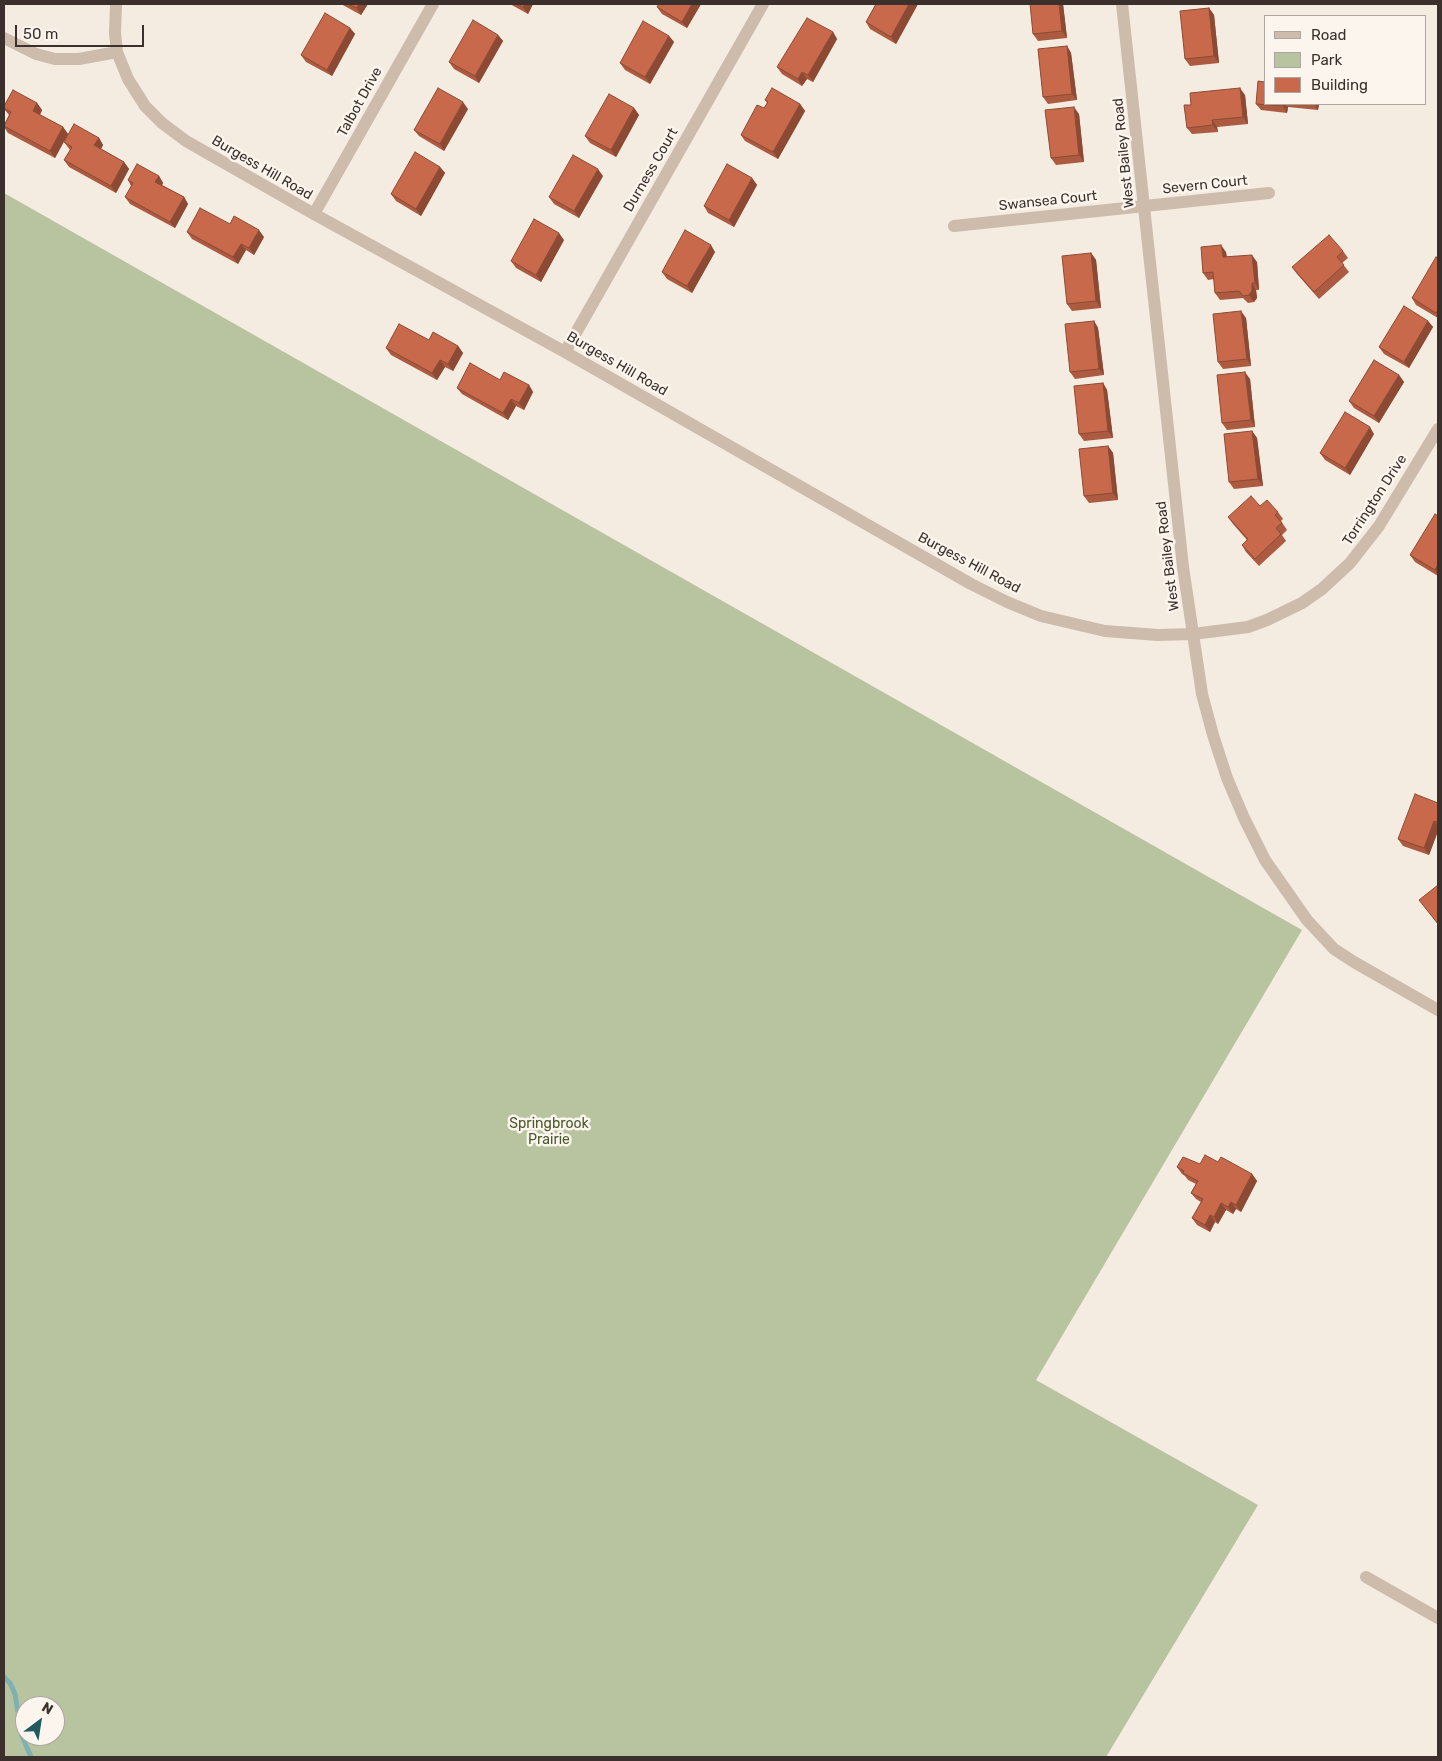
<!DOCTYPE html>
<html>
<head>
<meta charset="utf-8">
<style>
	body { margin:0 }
	#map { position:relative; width:1442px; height:1761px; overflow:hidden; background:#f4ebe1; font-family:Rubik,sans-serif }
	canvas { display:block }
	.frame { position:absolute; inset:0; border:5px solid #3b302b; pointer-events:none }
	.legend { position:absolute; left:1264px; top:15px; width:162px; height:90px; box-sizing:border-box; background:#fbf5ee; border:1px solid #aea6a0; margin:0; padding:6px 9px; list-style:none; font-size:15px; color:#3b302b }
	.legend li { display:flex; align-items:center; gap:10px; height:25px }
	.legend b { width:25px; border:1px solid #aea6a0 }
	.north { position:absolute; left:15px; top:1696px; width:50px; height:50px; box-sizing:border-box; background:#fbf5ee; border:1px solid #aea6a0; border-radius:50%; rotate:31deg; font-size:14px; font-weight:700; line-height:20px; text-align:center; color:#3b302b }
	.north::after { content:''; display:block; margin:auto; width:18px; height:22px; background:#1f5a5e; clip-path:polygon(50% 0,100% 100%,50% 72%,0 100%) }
	.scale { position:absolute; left:15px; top:25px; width:129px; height:22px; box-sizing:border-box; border:2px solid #3b302b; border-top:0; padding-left:6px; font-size:15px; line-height:18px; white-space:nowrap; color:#3b302b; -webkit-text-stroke:4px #fbf5ee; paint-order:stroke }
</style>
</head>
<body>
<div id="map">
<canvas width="1442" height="1761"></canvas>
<div class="frame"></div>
<ul class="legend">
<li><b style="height:6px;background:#cdbbac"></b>Road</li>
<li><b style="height:14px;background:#b8c4a0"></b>Park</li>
<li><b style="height:14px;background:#c8694b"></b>Building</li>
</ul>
<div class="north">N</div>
<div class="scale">50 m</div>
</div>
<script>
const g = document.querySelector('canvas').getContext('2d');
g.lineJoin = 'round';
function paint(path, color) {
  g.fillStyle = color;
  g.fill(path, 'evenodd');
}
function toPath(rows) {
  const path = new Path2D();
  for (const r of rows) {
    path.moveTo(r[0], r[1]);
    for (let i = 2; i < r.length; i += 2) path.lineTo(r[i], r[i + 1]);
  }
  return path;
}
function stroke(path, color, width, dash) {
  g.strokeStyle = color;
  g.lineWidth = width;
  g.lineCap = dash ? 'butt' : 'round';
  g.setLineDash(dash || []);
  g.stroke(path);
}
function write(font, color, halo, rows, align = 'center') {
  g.font = font + ' Rubik,sans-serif';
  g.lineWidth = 5;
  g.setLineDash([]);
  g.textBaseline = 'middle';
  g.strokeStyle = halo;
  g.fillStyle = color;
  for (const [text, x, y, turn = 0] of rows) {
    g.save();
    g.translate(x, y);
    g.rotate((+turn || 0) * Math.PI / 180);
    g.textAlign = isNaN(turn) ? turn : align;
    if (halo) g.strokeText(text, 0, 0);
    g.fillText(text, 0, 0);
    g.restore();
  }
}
const green = toPath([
	[4,193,1302,930,1036,1380,1258,1505,1106,1757,4,1757],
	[25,1706,55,1706,55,1736,25,1736]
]);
const stream = toPath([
	[4,1677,10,1683,15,1694,22,1736,31,1757]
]);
const minor = toPath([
	[116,4,115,33,117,52,128,79,145,106,162,123,186,141,314,214,565,352,971,584,1007,602,1041,616,1105,631,1158,635,1193,634,1248,627,1267,620,1302,603,1322,589,1350,563,1379,526,1438,429],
	[1122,4,1183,567,1202,694,1213,735,1227,778,1244,818,1265,860,1307,920,1334,949,1354,962,1438,1010],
	[4,38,36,54,55,59,79,59,117,52],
	[314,214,433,4],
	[954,226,1269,193],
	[565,352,763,4],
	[1366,1577,1438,1618]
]);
const wall = toPath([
	[341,4,368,4,361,15],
	[510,4,533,4,528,14],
	[659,4,701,4,687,28,662,14,657,7],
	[876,4,918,4,896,44,870,29,866,22],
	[1063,4,1067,38,1038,41,1033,34],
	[1209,8,1214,15,1219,63,1190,66,1185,59],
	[350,28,355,34,332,76,306,62,301,55],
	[833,32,837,39,813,82,807,79,802,86,782,74,777,67],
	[498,35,503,41,479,83,454,69,449,62],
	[669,36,674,42,650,84,625,70,620,63],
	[1067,46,1071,53,1077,100,1048,104,1043,97],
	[1245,95,1248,124,1217,127,1218,132,1192,134,1187,128,1191,105],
	[765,100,800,104,805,111,778,159,745,141,741,135,764,108,767,103],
	[37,103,42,110,40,115,63,127,68,134,55,158,8,133,4,127,4,125,9,115,4,109,4,106],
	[1256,104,1319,104,1318,110,1288,107,1287,113,1261,110],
	[634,108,639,115,616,157,590,143,585,136],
	[468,109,444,151,419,136,414,130],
	[1079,114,1084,162,1056,165,1051,158],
	[99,138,103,145,101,149,124,162,129,169,116,193,69,167,64,160,70,150,64,142],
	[440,167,445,173,421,216,396,201,391,194],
	[159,176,163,183,162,185,184,197,188,204,175,228,130,204,125,197,131,186,128,180],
	[603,176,579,218,554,204,549,197],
	[752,178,757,185,734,227,708,213,704,206],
	[187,232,264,237,254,255,246,250,238,264,192,239],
	[564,240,541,282,516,268,511,261],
	[1343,251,1348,258,1342,263,1349,272,1319,299,1297,274,1292,267],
	[715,252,692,293,667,279,662,272],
	[1226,252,1227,257,1257,262,1259,290,1256,290,1257,298,1254,302,1248,303,1243,298,1220,300,1215,293,1214,279,1208,280,1203,273],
	[1091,253,1096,260,1101,308,1072,311,1067,304],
	[1438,258,1438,318,1416,305,1412,298],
	[1246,318,1251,366,1223,369,1218,362],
	[1094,321,1098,328,1104,375,1075,379,1070,372],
	[1428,321,1433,327,1409,368,1384,354,1379,347],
	[429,340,458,346,463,353,453,371,445,367,437,380,391,355,386,348],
	[1399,375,1404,382,1379,423,1354,408,1349,401],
	[1250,379,1255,427,1227,430,1222,423],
	[500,380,529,385,533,392,524,410,516,406,508,420,462,394,457,388],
	[1103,383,1107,390,1113,438,1084,441,1079,434],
	[1252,431,1257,438,1263,486,1234,489,1229,482],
	[1374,434,1350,475,1325,460,1320,453],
	[1108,446,1113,453,1118,500,1089,503,1084,496],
	[1260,506,1278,512,1283,519,1281,521,1287,530,1282,535,1286,541,1259,566,1246,552,1242,545,1247,540,1233,524,1228,517],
	[1438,516,1438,576,1415,562,1410,555],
	[1438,803,1438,831,1429,855,1403,846,1398,839],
	[1218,1162,1252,1174,1257,1181,1241,1212,1236,1209,1233,1214,1226,1210,1218,1224,1215,1222,1210,1232,1197,1225,1192,1218,1201,1202,1196,1199,1191,1193,1196,1184,1188,1180,1185,1176,1182,1174,1177,1167]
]);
const shadedWall = toPath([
	[359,4,368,4,361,15,357,8],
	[525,4,533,4,528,14,523,7],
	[692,4,701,4,687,28,682,22],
	[909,4,918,4,896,44,891,37],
	[1059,4,1063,4,1067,38,1062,31],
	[1209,8,1214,15,1219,63,1214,56],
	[350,28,355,34,332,76,327,70],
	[833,32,837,39,813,82,808,75],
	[498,35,503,41,479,83,475,76],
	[669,36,674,42,650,84,645,77],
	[1067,46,1071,53,1077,100,1072,94],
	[802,72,807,79,802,86,798,79],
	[1240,88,1245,95,1248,124,1243,117],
	[463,102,468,109,444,151,440,144],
	[37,103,42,110,38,118,33,111],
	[800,104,805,111,778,159,773,152],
	[1283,104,1285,104,1288,107,1287,113,1283,106],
	[1314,104,1319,104,1318,110],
	[1074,107,1079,114,1084,162,1079,155],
	[634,108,639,115,616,157,611,150],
	[1212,120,1217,127,1218,132,1213,125],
	[63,127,68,134,55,158,50,151],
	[99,138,103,145,99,152,94,145],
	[124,162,129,169,116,193,111,186],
	[440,167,445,173,421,216,416,209],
	[598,169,603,176,579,218,574,211],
	[159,176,163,183,160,189,155,182],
	[752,178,757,185,734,227,729,220],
	[184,197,188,204,175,228,170,222],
	[259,230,264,237,254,255,249,248],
	[559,233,564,240,541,282,536,275],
	[241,244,246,250,238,264,233,257],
	[711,245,715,252,692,293,687,286],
	[1221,245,1226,252,1227,264,1223,257],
	[1091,253,1096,260,1101,308,1096,301],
	[1252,255,1257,262,1259,290,1255,283],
	[1252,283,1256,290,1257,298,1254,302,1249,295],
	[1241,311,1246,318,1251,366,1247,359],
	[1094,321,1098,328,1104,375,1099,369],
	[1428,321,1433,327,1409,368,1404,362],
	[458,346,463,353,453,371,448,364],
	[440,360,445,367,437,380,432,373],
	[1245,372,1250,379,1255,427,1251,420],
	[1399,375,1404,382,1379,423,1374,416],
	[1103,383,1107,390,1113,438,1108,431],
	[529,385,533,392,524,410,519,403],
	[511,399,516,406,508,420,503,413],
	[1370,427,1374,434,1350,475,1345,468],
	[1252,431,1257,438,1263,486,1258,479],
	[1108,446,1113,453,1118,500,1113,493],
	[1438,564,1438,575,1435,570],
	[1434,821,1438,826,1438,831,1429,855,1424,848],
	[1252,1174,1257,1181,1241,1212,1236,1205],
	[1231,1202,1236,1209,1233,1214,1228,1207],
	[1221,1203,1226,1210,1218,1224,1214,1217],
	[1210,1215,1215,1222,1210,1232,1205,1225]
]);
const building = toPath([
	[348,4,359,4,357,8,348,4],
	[517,4,525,4,523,7,517,4],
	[659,4,692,4,682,22,657,7,659,4],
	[876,4,909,4,891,37,866,22,876,4],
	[1030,4,1059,4,1062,31,1033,34,1030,4],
	[1209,8,1214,56,1185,59,1180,11,1209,8],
	[325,13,350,28,327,70,301,55,325,13],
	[807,18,833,32,808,75,802,72,798,79,777,67,807,18],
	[473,20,498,35,475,76,449,62,473,20],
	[643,21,669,36,645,77,620,63,643,21],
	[1067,46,1072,94,1043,97,1038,49,1067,46],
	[1266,70,1266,104,1283,104,1283,106,1256,104,1258,81,1265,82,1266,70],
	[438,88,463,102,440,144,414,130,438,88],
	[772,88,800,104,773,152,741,135,757,105,764,108,768,102,765,100,772,88],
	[1240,88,1243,117,1212,120,1213,125,1187,128,1184,105,1191,105,1190,93,1240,88],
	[13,90,37,103,33,111,63,127,50,151,4,126,11,112,4,108,4,106,13,90],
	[609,94,634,108,611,150,585,136,609,94],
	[1074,107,1079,155,1051,158,1045,110,1074,107],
	[74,124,99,138,94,145,124,162,111,186,64,160,72,147,64,142,74,124],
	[415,152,440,167,416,209,391,194,415,152],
	[573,155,598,169,574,211,549,197,573,155],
	[137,164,159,176,155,182,184,197,170,222,125,197,133,183,128,180,137,164],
	[727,164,752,178,729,220,704,206,727,164],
	[200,208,230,224,234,216,259,230,249,248,241,244,233,257,187,232,200,208],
	[534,219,559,233,536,275,511,261,534,219],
	[685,230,711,245,687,286,662,272,685,230],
	[1329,235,1343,251,1337,257,1344,265,1314,292,1292,267,1329,235],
	[1221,245,1223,257,1252,255,1255,283,1252,283,1252,291,1249,295,1243,296,1239,291,1215,293,1213,272,1203,273,1201,247,1221,245],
	[1091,253,1096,301,1067,304,1062,256,1091,253],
	[1436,257,1438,258,1438,310,1436,313,1412,298,1436,257],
	[1404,306,1428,321,1404,362,1379,347,1404,306],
	[1241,311,1247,359,1218,362,1213,314,1241,311],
	[1094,321,1099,369,1070,372,1065,324,1094,321],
	[399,324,429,340,433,332,458,346,448,364,440,360,432,373,386,348,399,324],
	[1374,360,1399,375,1374,416,1349,401,1374,360],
	[470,363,500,380,504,372,529,385,519,403,511,399,503,413,457,388,470,363],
	[1245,372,1251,420,1222,423,1217,375,1245,372],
	[1103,383,1108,431,1079,434,1074,386,1103,383],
	[1345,412,1370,427,1345,468,1320,453,1345,412],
	[1252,431,1258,479,1229,482,1224,434,1252,431],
	[1108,446,1113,493,1084,496,1079,449,1108,446],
	[1251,496,1260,506,1267,500,1278,512,1275,515,1282,523,1276,528,1281,534,1255,559,1242,545,1248,539,1228,517,1251,496],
	[1435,514,1438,516,1438,564,1435,570,1410,555,1435,514],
	[1415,794,1438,803,1438,820,1437,822,1434,821,1424,848,1398,839,1415,794],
	[1438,885,1438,924,1419,900,1438,885],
	[1205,1155,1218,1162,1221,1157,1252,1174,1236,1205,1231,1202,1228,1207,1221,1203,1214,1217,1210,1215,1205,1225,1192,1218,1203,1199,1191,1193,1198,1181,1183,1173,1184,1171,1177,1167,1183,1157,1200,1164,1205,1155]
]);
const streetNames = [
	["Talbot Drive",360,102,-61],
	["West Bailey Road",1124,153,-96],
	["Burgess Hill Road",262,168,30],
	["Durness Court",651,170,-60],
	["Severn Court",1205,185,-6],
	["Swansea Court",1048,201,-6],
	["Burgess Hill Road",617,364,30],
	["Torrington Drive",1375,500,-57],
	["West Bailey Road",1168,556,-97],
	["Burgess Hill Road",969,563,28]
];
const parkNames = [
	["Springbrook",549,1124],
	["Prairie",549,1140]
];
paint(green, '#b8c4a0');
stroke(stream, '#7fb0b2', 5);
stroke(minor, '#cdbbac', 12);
paint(wall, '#ac5a40');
paint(shadedWall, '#8c4a34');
paint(building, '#c8694b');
stroke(building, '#8c4a34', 1);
write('14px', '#3b302b', '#fbf5ee', streetNames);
write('14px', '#4a5a2e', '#fbf5ee', parkNames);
</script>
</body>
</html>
